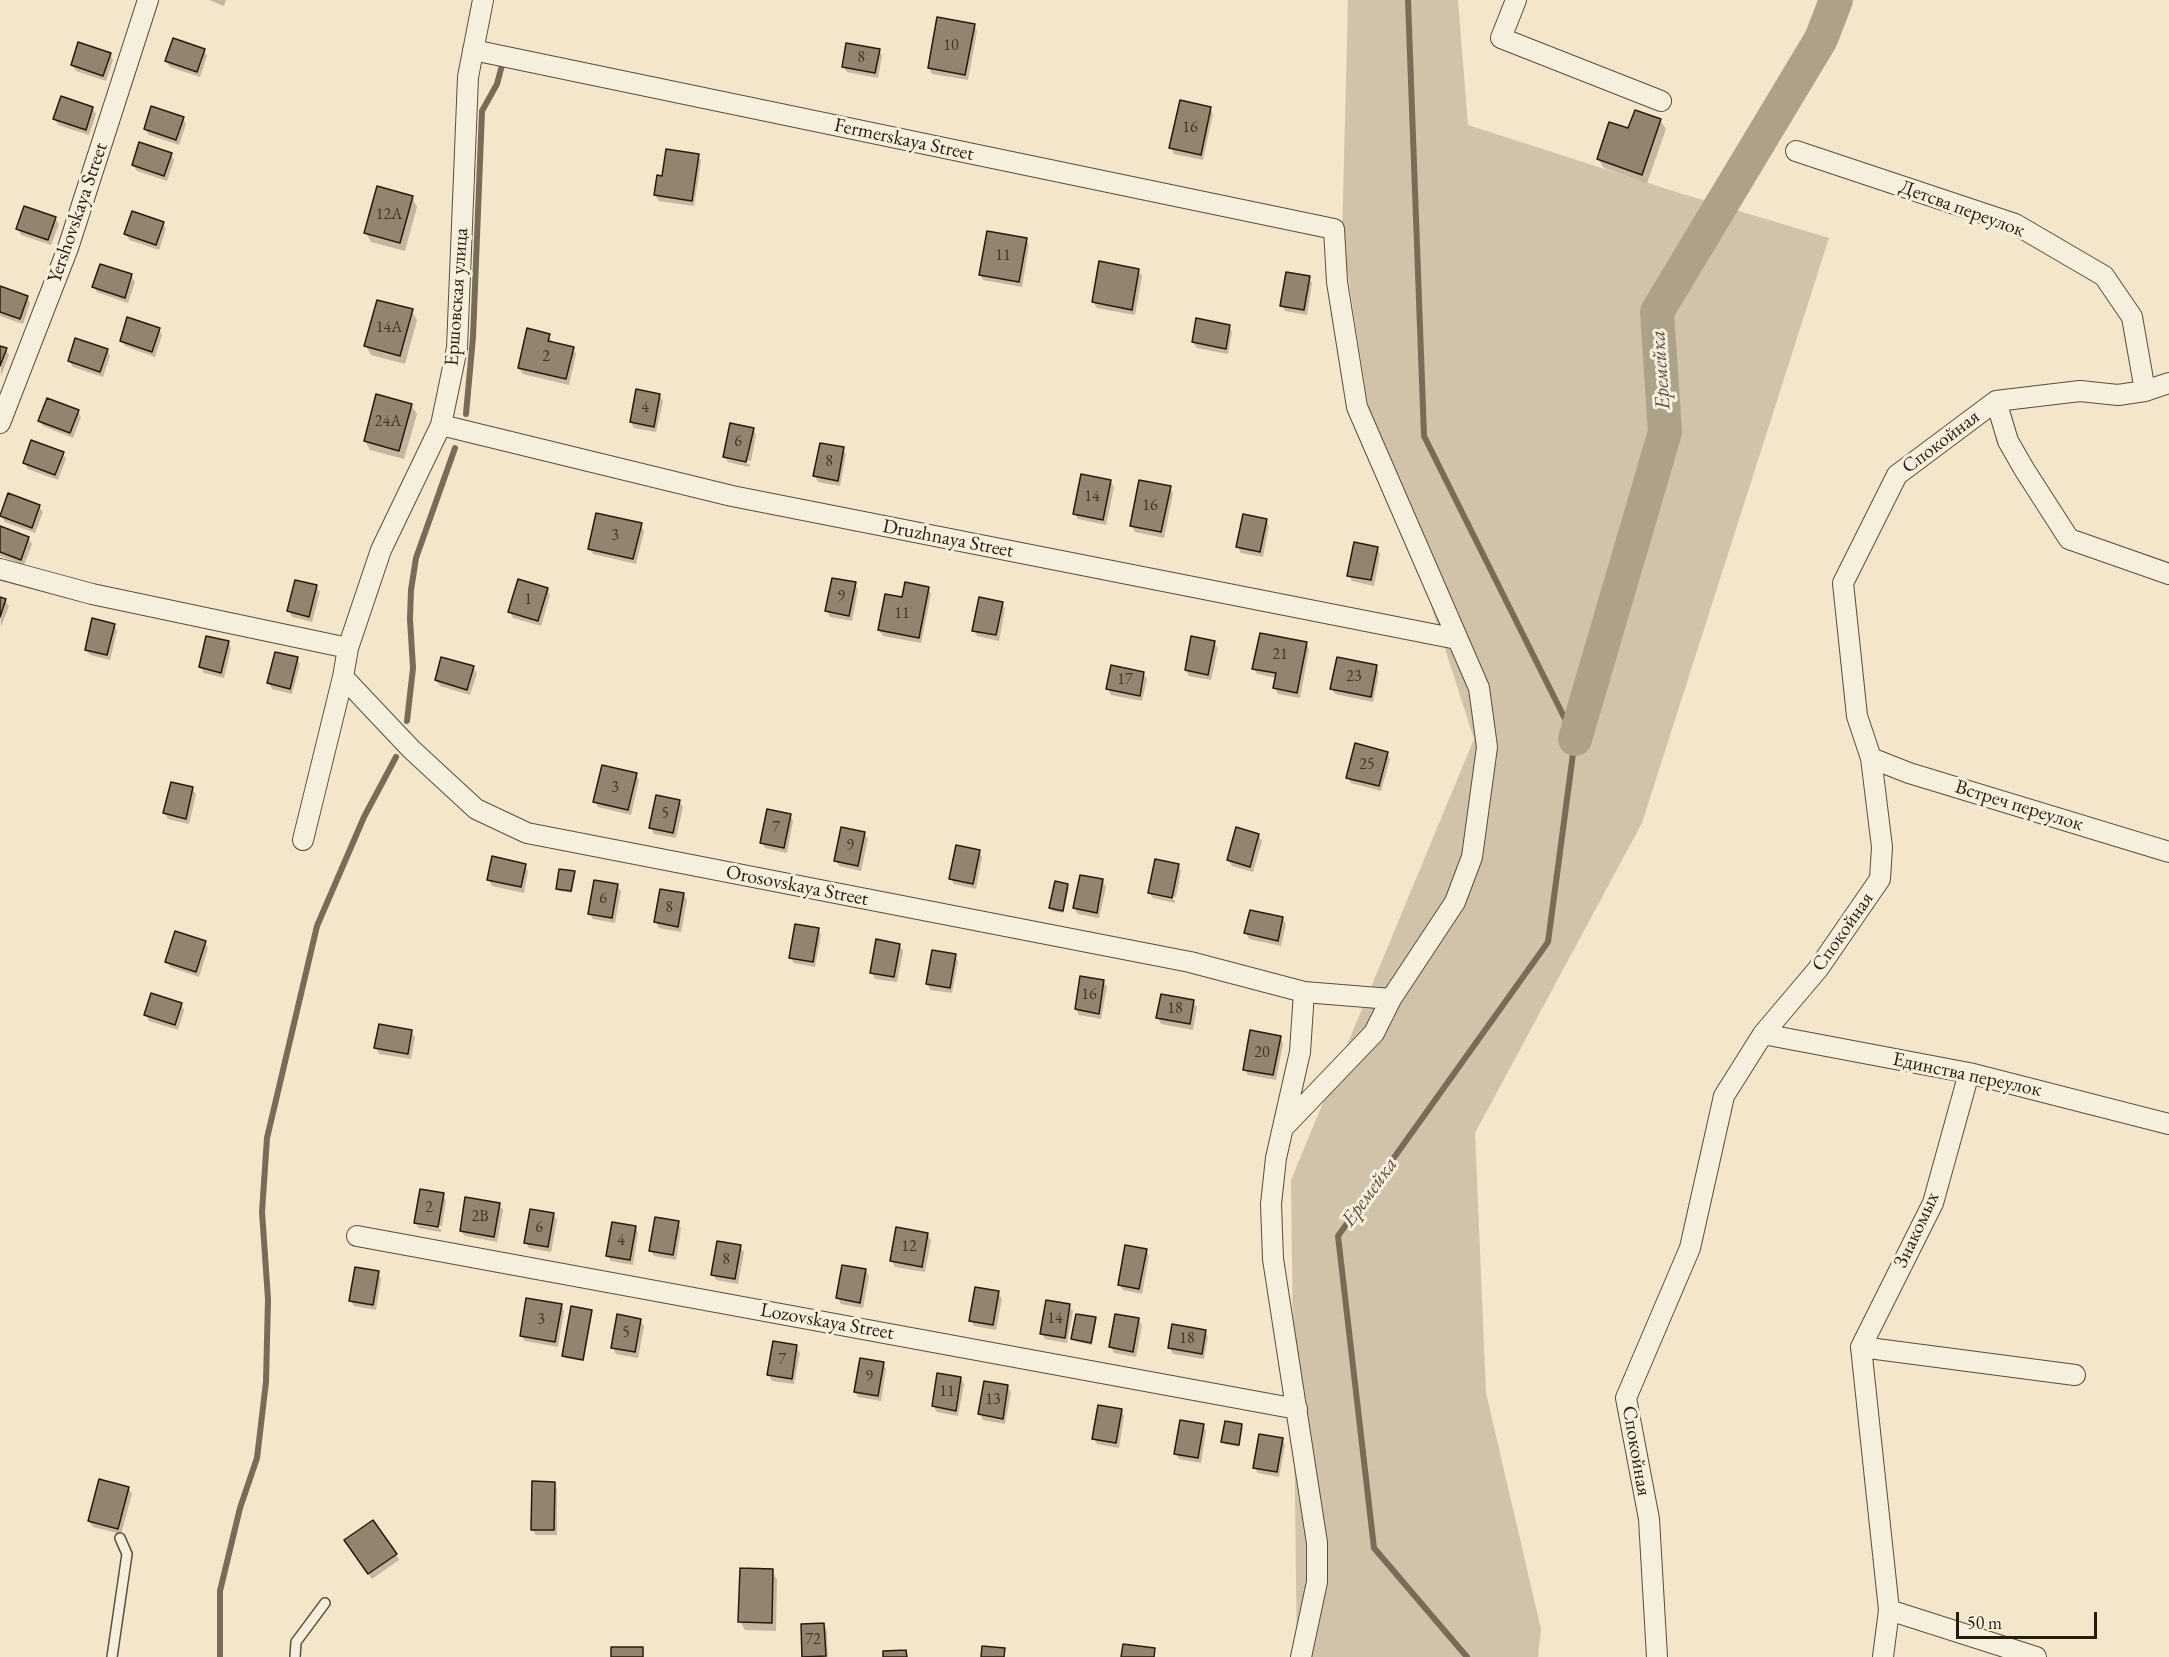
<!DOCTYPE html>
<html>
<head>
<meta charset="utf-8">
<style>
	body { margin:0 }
	#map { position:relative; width:2169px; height:1657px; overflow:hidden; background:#f3e6ca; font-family:"EB Garamond",serif }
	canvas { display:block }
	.scale { position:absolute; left:1956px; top:1612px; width:141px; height:27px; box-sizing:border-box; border:3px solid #271b0d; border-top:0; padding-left:8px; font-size:18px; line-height:21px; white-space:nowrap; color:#271b0d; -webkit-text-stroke:4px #f7efdd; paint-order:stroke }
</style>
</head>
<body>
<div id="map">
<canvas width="2169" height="1657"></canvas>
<div class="scale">50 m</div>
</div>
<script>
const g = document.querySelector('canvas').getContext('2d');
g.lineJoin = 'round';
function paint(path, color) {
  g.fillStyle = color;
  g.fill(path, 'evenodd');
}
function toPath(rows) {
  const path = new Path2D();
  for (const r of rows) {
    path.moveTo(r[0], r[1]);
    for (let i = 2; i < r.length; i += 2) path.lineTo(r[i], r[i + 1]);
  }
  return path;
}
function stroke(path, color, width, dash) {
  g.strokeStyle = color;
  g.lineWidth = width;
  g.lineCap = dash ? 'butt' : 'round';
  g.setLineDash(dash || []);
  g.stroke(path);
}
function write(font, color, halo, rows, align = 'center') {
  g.font = font + ' "EB Garamond",serif';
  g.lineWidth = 6;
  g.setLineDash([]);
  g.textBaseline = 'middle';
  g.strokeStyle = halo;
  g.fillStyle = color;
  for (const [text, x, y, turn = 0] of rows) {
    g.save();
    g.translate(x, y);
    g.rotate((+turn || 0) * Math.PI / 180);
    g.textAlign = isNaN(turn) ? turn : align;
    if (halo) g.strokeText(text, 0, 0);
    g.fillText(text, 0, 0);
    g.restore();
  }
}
const green = toPath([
	[1348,0,1458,0,1468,125,1676,192,1829,238,1642,823,1475,1133,1486,1393,1541,1629,1538,1657,1297,1657,1291,1180,1474,739,1369,412,1342,238]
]);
const shadow = toPath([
	[209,0,226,0,224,6],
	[974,25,977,31,968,80,932,74,929,68],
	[204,50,207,56,200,77,170,67,166,61],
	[879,50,882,56,878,78,847,72,844,67],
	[110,54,113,60,106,81,76,71,72,65],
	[92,108,96,114,89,135,58,125,55,119],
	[1210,108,1213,114,1203,160,1174,154,1171,148],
	[183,118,186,124,179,145,149,135,145,129],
	[1660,120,1666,129,1647,183,1604,168,1598,159,1629,130],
	[171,154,174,160,167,181,137,171,133,165],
	[698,155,701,161,694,206,659,201,655,195,663,178],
	[412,197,417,207,405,251,371,242,366,233],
	[55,218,59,224,51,245,21,235,18,229],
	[163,223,166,229,159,250,129,240,126,234],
	[1026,239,1029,245,1022,287,983,280,980,274],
	[1138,270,1142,276,1135,315,1097,308,1093,302],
	[131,276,135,282,128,303,97,292,94,287],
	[1309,278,1312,283,1307,315,1285,311,1281,305],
	[0,288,27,297,30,303,23,324,0,316],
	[412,311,417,320,405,364,371,355,366,346],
	[1229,326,1232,332,1228,354,1197,348,1193,342],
	[159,330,162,335,155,357,125,346,121,340],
	[549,335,552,343,573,348,576,354,569,385,523,374,519,368],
	[0,347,6,350,9,355,1,376],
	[107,350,110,356,103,377,73,367,69,361],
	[659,395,663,401,656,432,634,428,631,422],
	[411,405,417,414,404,459,370,450,365,441],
	[78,411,81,417,73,438,43,426,40,420],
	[753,429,756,435,751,461,726,456,726,459,750,464,749,467,728,462,724,456],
	[843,449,846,454,840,486,818,482,815,476],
	[63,453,66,459,58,480,28,469,25,463],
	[1110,481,1114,487,1106,525,1078,519,1074,513],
	[1170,488,1173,493,1164,538,1135,532,1132,526],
	[39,507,43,512,35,533,5,522,1,516],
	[1266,520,1269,526,1263,557,1241,553,1238,547],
	[641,525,644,531,636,564,593,554,589,548],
	[0,528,28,538,32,544,24,565,0,556],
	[1377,548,1380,554,1374,586,1352,581,1349,575],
	[855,584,858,590,852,621,830,617,827,611],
	[316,587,320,592,312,622,292,617,289,611],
	[928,588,931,594,921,643,883,636,879,630,903,599],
	[547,589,550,595,541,626,513,618,510,612],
	[0,599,5,601,9,606,1,627],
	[1002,603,1005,609,999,641,977,636,974,630],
	[114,625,117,631,110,660,90,655,86,650],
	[228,642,231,648,224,678,204,673,200,667],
	[1214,643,1218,648,1211,680,1189,676,1186,670],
	[1306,643,1309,649,1300,698,1278,694,1275,688,1277,678,1257,674,1254,668],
	[297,659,300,664,292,694,272,689,269,683],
	[1376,666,1379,672,1373,702,1335,694,1332,689],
	[473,668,477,673,470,695,440,686,436,680],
	[1143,673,1147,679,1142,701,1111,695,1108,689],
	[1387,753,1390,759,1381,791,1351,783,1347,777],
	[636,775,639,780,631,815,598,807,595,801],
	[192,789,196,794,189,824,168,819,165,813],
	[679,801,683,807,676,838,654,834,651,828],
	[790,815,793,821,787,853,765,848,762,842],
	[864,833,868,839,861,871,839,866,836,860],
	[1258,835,1262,841,1253,872,1232,866,1228,860],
	[979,852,982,857,976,889,954,884,951,879],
	[525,865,528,871,524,893,492,886,489,880],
	[1178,866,1181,871,1176,897,1152,892,1152,895,1175,900,1175,903,1153,898,1150,893],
	[574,873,575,875,572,893,559,891,557,888],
	[1103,881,1106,887,1099,918,1078,914,1074,908],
	[617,886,621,891,615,923,593,919,590,914],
	[1067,886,1069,888,1063,913,1052,911,1050,908],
	[683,894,687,900,681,932,659,928,656,922],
	[1282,918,1286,924,1281,946,1249,939,1246,933],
	[818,930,821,935,815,967,794,963,790,957],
	[205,942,208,948,199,977,170,967,167,961],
	[899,945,903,951,897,982,875,979,872,973],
	[955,956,958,962,952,993,931,990,927,984],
	[1103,981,1107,987,1101,1019,1079,1015,1076,1009],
	[1193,1002,1197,1007,1193,1030,1161,1024,1158,1018],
	[181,1004,184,1010,178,1030,149,1021,146,1015],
	[411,1032,415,1037,411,1059,379,1054,376,1048],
	[1280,1037,1283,1043,1276,1080,1248,1075,1245,1069],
	[443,1195,446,1201,442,1226,417,1222,417,1225,441,1229,441,1232,419,1228,415,1223],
	[499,1205,503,1210,497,1242,465,1236,461,1231],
	[553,1214,557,1220,551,1252,529,1248,526,1242],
	[678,1223,681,1228,676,1260,654,1256,651,1251],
	[635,1227,638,1233,633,1265,611,1261,607,1255],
	[927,1234,931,1240,925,1272,895,1267,892,1261],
	[740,1247,744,1252,738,1284,716,1280,713,1274],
	[1146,1250,1149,1256,1142,1294,1123,1290,1120,1285],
	[865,1270,869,1276,863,1308,841,1304,838,1298],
	[378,1273,381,1279,376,1310,354,1306,351,1301],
	[998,1293,1002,1299,996,1330,974,1326,971,1321],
	[561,1305,564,1311,558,1347,525,1341,521,1335],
	[1069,1306,1073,1311,1067,1343,1045,1339,1042,1333],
	[591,1311,592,1313,584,1361,565,1358,563,1356],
	[1095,1319,1096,1321,1092,1345,1074,1341,1073,1339],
	[1138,1319,1142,1325,1136,1357,1114,1353,1111,1347],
	[640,1320,644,1326,638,1358,616,1354,613,1348],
	[1205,1331,1208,1337,1204,1359,1173,1354,1170,1348],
	[796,1347,800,1353,794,1384,772,1381,769,1375],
	[883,1364,886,1369,881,1401,858,1397,855,1391],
	[961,1378,964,1384,958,1416,937,1412,933,1406],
	[1007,1386,1011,1392,1005,1424,983,1420,980,1414],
	[1121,1410,1124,1416,1119,1448,1097,1444,1094,1438],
	[1241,1425,1243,1428,1239,1447,1224,1444,1223,1442],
	[1203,1426,1206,1431,1201,1463,1179,1459,1176,1454],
	[1282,1439,1285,1445,1279,1477,1258,1473,1254,1467],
	[554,1483,557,1489,557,1535,536,1535,532,1529],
	[128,1488,132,1494,121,1534,93,1527,89,1521],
	[349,1546,396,1555,399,1560,372,1579],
	[772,1571,777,1580,776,1631,745,1630,740,1621],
	[824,1625,827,1631,828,1657,804,1657]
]);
const stream = toPath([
	[1408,0,1424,436,1575,739,1548,942,1338,1236,1374,1548,1467,1657],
	[466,414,473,337,482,111,497,84,502,65],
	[407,721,413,668,410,619,411,590,416,558,455,448],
	[220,1657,220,1591,240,1508,257,1458,266,1382,268,1299,262,1212,267,1138,317,926,364,817,396,757]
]);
const river = toPath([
	[1575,739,1665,432,1657,312,1821,39,1836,0]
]);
const building = toPath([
	[937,17,975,24,965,75,928,68,937,17],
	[173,38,205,49,197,72,165,61,173,38],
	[78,42,111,53,103,76,71,65,78,42],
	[846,43,880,49,875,73,842,67,846,43],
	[61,96,93,107,86,130,53,119,61,96],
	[1180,100,1211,107,1201,155,1169,148,1180,100],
	[151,106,184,117,176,140,144,129,151,106],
	[1635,110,1661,119,1642,175,1597,159,1609,122,1628,128,1635,110],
	[139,142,172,153,164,176,132,165,139,142],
	[666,149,699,154,692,201,654,195,657,175,662,176,666,149],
	[377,186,413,196,400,243,364,233,377,186],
	[24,206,56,217,48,240,16,229,24,206],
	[132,211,164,222,156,245,124,234,132,211],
	[987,231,1027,238,1019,282,979,275,987,231],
	[1099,261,1139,269,1132,310,1092,302,1099,261],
	[100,264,132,274,125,298,92,287,100,264],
	[1286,272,1310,276,1304,310,1280,306,1286,272],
	[0,286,28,296,20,319,0,312,0,286],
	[377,300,413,309,400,356,364,346,377,300],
	[127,317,160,328,152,352,120,341,127,317],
	[1196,318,1230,325,1226,349,1192,342,1196,318],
	[527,328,550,334,548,341,574,347,566,379,518,368,527,328],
	[75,338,108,349,100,372,68,361,75,338],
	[0,346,7,348,0,366,0,346],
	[636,389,660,394,654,427,630,422,636,389],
	[376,394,412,404,399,451,364,441,376,394],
	[47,398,79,410,70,433,38,421,47,398],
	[730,423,754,428,746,462,723,457,730,423],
	[31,440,64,452,55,475,23,463,31,440],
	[820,443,844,447,838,481,813,476,820,443],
	[1081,474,1111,480,1103,520,1073,514,1081,474],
	[1139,480,1171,486,1161,532,1130,526,1139,480],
	[8,493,40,505,32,528,0,516,8,493],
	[596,513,642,523,633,559,588,549,596,513],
	[1243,514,1267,519,1260,552,1236,547,1243,514],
	[0,526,29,537,21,560,0,552,0,526],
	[1354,542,1378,547,1371,580,1347,576,1354,542],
	[832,578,856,582,849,616,825,611,832,578],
	[518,579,548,588,538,621,508,612,518,579],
	[295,580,317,585,309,617,287,611,295,580],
	[905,582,929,587,919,638,878,630,885,594,902,597,905,582],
	[0,597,6,599,0,617,0,597],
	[979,597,1003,602,996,635,972,631,979,597],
	[92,618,115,624,107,655,85,650,92,618],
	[1260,633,1307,642,1297,693,1273,688,1276,673,1252,669,1260,633],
	[206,636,229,641,221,673,199,667,206,636],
	[1191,636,1215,641,1208,675,1185,670,1191,636],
	[275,652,298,657,290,689,267,683,275,652],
	[441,657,474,666,467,690,435,680,441,657],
	[1337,657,1377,665,1371,697,1330,689,1337,657],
	[1111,665,1144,672,1140,696,1106,689,1111,665],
	[1355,743,1388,752,1379,786,1346,778,1355,743],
	[602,765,637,773,628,810,593,802,602,765],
	[171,782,193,787,186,819,163,813,171,782],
	[656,795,680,800,673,833,649,828,656,795],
	[767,809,791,814,784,848,760,843,767,809],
	[841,827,865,832,858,866,834,861,841,827],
	[1236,827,1259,834,1250,867,1227,860,1236,827],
	[956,845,980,850,973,884,949,879,956,845],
	[492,856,526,864,521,887,487,880,492,856],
	[1155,859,1179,864,1172,898,1148,893,1155,859],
	[559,869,575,871,571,891,556,889,559,869],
	[1080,875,1103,879,1097,913,1073,908,1080,875],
	[594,880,618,884,612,918,588,914,594,880],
	[1055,881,1068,884,1063,911,1049,908,1055,881],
	[660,889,684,893,678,927,654,922,660,889],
	[1250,910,1283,917,1278,941,1244,933,1250,910],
	[795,924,819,928,813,962,789,958,795,924],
	[175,931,206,941,196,972,165,962,175,931],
	[876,939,900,944,894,977,870,973,876,939],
	[932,950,956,954,950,988,926,984,932,950],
	[1080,976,1104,980,1099,1014,1075,1009,1080,976],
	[151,993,182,1003,175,1025,144,1015,151,993],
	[1161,994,1194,1000,1190,1024,1156,1018,1161,994],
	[379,1024,412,1030,408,1054,374,1048,379,1024],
	[1250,1030,1281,1036,1273,1075,1243,1070,1250,1030],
	[420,1189,444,1193,438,1227,414,1223,420,1189],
	[465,1197,500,1203,494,1237,460,1231,465,1197],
	[530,1209,554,1213,548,1247,524,1243,530,1209],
	[655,1217,679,1221,673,1255,649,1251,655,1217],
	[612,1222,636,1226,630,1260,606,1256,612,1222],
	[896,1227,928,1233,922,1267,890,1261,896,1227],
	[717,1241,741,1245,735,1279,711,1275,717,1241],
	[1125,1245,1147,1249,1139,1289,1118,1285,1125,1245],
	[842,1265,866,1269,860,1303,836,1298,842,1265],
	[355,1267,379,1271,373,1305,349,1301,355,1267],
	[975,1287,999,1291,993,1325,969,1321,975,1287],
	[526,1298,562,1304,555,1342,520,1336,526,1298],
	[1046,1300,1070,1304,1065,1338,1040,1334,1046,1300],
	[571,1306,592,1310,583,1360,562,1356,571,1306],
	[617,1314,641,1319,635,1352,611,1348,617,1314],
	[1076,1314,1096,1317,1091,1343,1071,1339,1076,1314],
	[1115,1314,1139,1318,1133,1352,1109,1347,1115,1314],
	[1172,1324,1206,1330,1202,1354,1168,1348,1172,1324],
	[773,1341,797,1345,792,1379,767,1375,773,1341],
	[860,1358,884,1362,878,1396,854,1392,860,1358],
	[937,1373,961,1377,956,1411,932,1406,937,1373],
	[984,1381,1008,1385,1003,1419,978,1414,984,1381],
	[1098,1405,1122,1409,1116,1443,1092,1439,1098,1405],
	[1180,1420,1204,1424,1198,1458,1174,1454,1180,1420],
	[1225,1421,1242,1424,1239,1445,1221,1442,1225,1421],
	[1259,1434,1283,1438,1277,1472,1253,1468,1259,1434],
	[99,1479,129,1487,118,1529,88,1521,99,1479],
	[532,1481,555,1482,554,1530,531,1530,532,1481],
	[373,1520,397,1554,368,1574,344,1540,373,1520],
	[740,1568,773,1569,772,1623,738,1622,740,1568],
	[824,1623,826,1656,802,1657,801,1624,824,1623],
	[1123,1644,1155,1648,1154,1657,1121,1657,1123,1644],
	[982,1646,1005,1648,1004,1657,981,1657,982,1646],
	[611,1647,643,1647,643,1657,611,1657,611,1647],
	[906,1650,907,1657,883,1657,883,1651,906,1650]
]);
const lane = toPath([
	[112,1657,127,1554,120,1538],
	[295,1657,296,1642,325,1603]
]);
const street = toPath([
	[1516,0,1501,38,1661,101],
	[1796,151,2015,224,2104,276,2132,317,2145,391],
	[1996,401,2008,441,2024,469,2069,539,2169,574],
	[0,423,68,248,148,0],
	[441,425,732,496,1457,639],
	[0,569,92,594,348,648,343,677,303,840],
	[348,648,381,550,441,425,457,348,468,77,483,0],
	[343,677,411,749,476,809,527,833,1190,962,1304,992,1391,999,1455,902,1472,857,1487,747,1479,688,1357,407,1337,282,1334,229,473,50],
	[1871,758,1909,773,2169,852],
	[1763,1034,1969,1073,2169,1124],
	[1284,1127,1374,1033,1391,999],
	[357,1236,1297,1409],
	[1861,1347,2075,1375],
	[1889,1610,2036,1657],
	[1301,1657,1317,1582,1317,1543,1273,1259,1271,1204,1276,1158,1300,1052,1304,992],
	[1657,1657,1649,1519,1626,1398,1690,1248,1724,1096,1763,1034,1818,969,1880,879,1882,847,1871,758,1857,716,1843,583,1897,475,1996,401,2080,391,2118,395,2145,391,2169,383],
	[1883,1657,1889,1610,1861,1347,1933,1203,1969,1073]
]);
const numberNames = [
	["10",951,46],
	["8",861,58],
	["16",1190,128],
	["12А",389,215],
	["11",1003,256],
	["14А",389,328],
	["2",546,357],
	["4",645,408],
	["24А",388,422],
	["6",738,442],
	["8",829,462],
	["14",1092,497],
	["16",1150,506],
	["3",615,536],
	["9",841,597],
	["1",528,600],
	["11",902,614],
	["21",1280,655],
	["23",1354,677],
	["17",1125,680],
	["25",1367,765],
	["3",615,788],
	["5",665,814],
	["7",776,828],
	["9",850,846],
	["6",603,899],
	["8",669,908],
	["16",1089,995],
	["18",1175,1009],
	["20",1262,1053],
	["2",429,1208],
	["2В",480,1217],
	["6",539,1228],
	["4",621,1241],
	["12",909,1247],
	["8",726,1260],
	["14",1055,1319],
	["3",541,1320],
	["5",626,1333],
	["18",1187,1339],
	["7",782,1360],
	["9",869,1377],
	["11",947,1392],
	["13",993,1400],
	["72",813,1640]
];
const streetNames = [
	["Fermerskaya Street",904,140,12],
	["Детсва переулок",1962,209,20],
	["Yershovskaya Street",78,213,-71],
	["Ершовская улица",457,297,-86],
	["Спокойная",1941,442,-37],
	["Druzhnaya Street",948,539,11],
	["Встреч переулок",2019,806,17],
	["Orosovskaya Street",797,886,11],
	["Спокойная",1843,932,-55],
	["Единства переулок",1967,1075,12],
	["Знакомых",1917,1230,-65],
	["Lozovskaya Street",827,1322,10],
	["Спокойная",1636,1451,80]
];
const waterNames = [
	["Еремейка",1661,370,-94],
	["Еремейка",1370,1192,-54]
];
paint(green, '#d0c3aa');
paint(shadow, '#0003');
stroke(stream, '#786b58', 6);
stroke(river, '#aea18a', 34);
paint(building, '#91856f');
stroke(building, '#271b0d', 1.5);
stroke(lane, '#5a4e3c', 12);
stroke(street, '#5a4e3c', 22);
stroke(lane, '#f7efdd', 9);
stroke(street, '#f7efdd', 20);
write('16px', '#423626', null, numberNames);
write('20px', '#271b0d', '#f7efdd', streetNames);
write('italic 21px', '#5d513f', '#f7efdd', waterNames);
</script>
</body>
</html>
